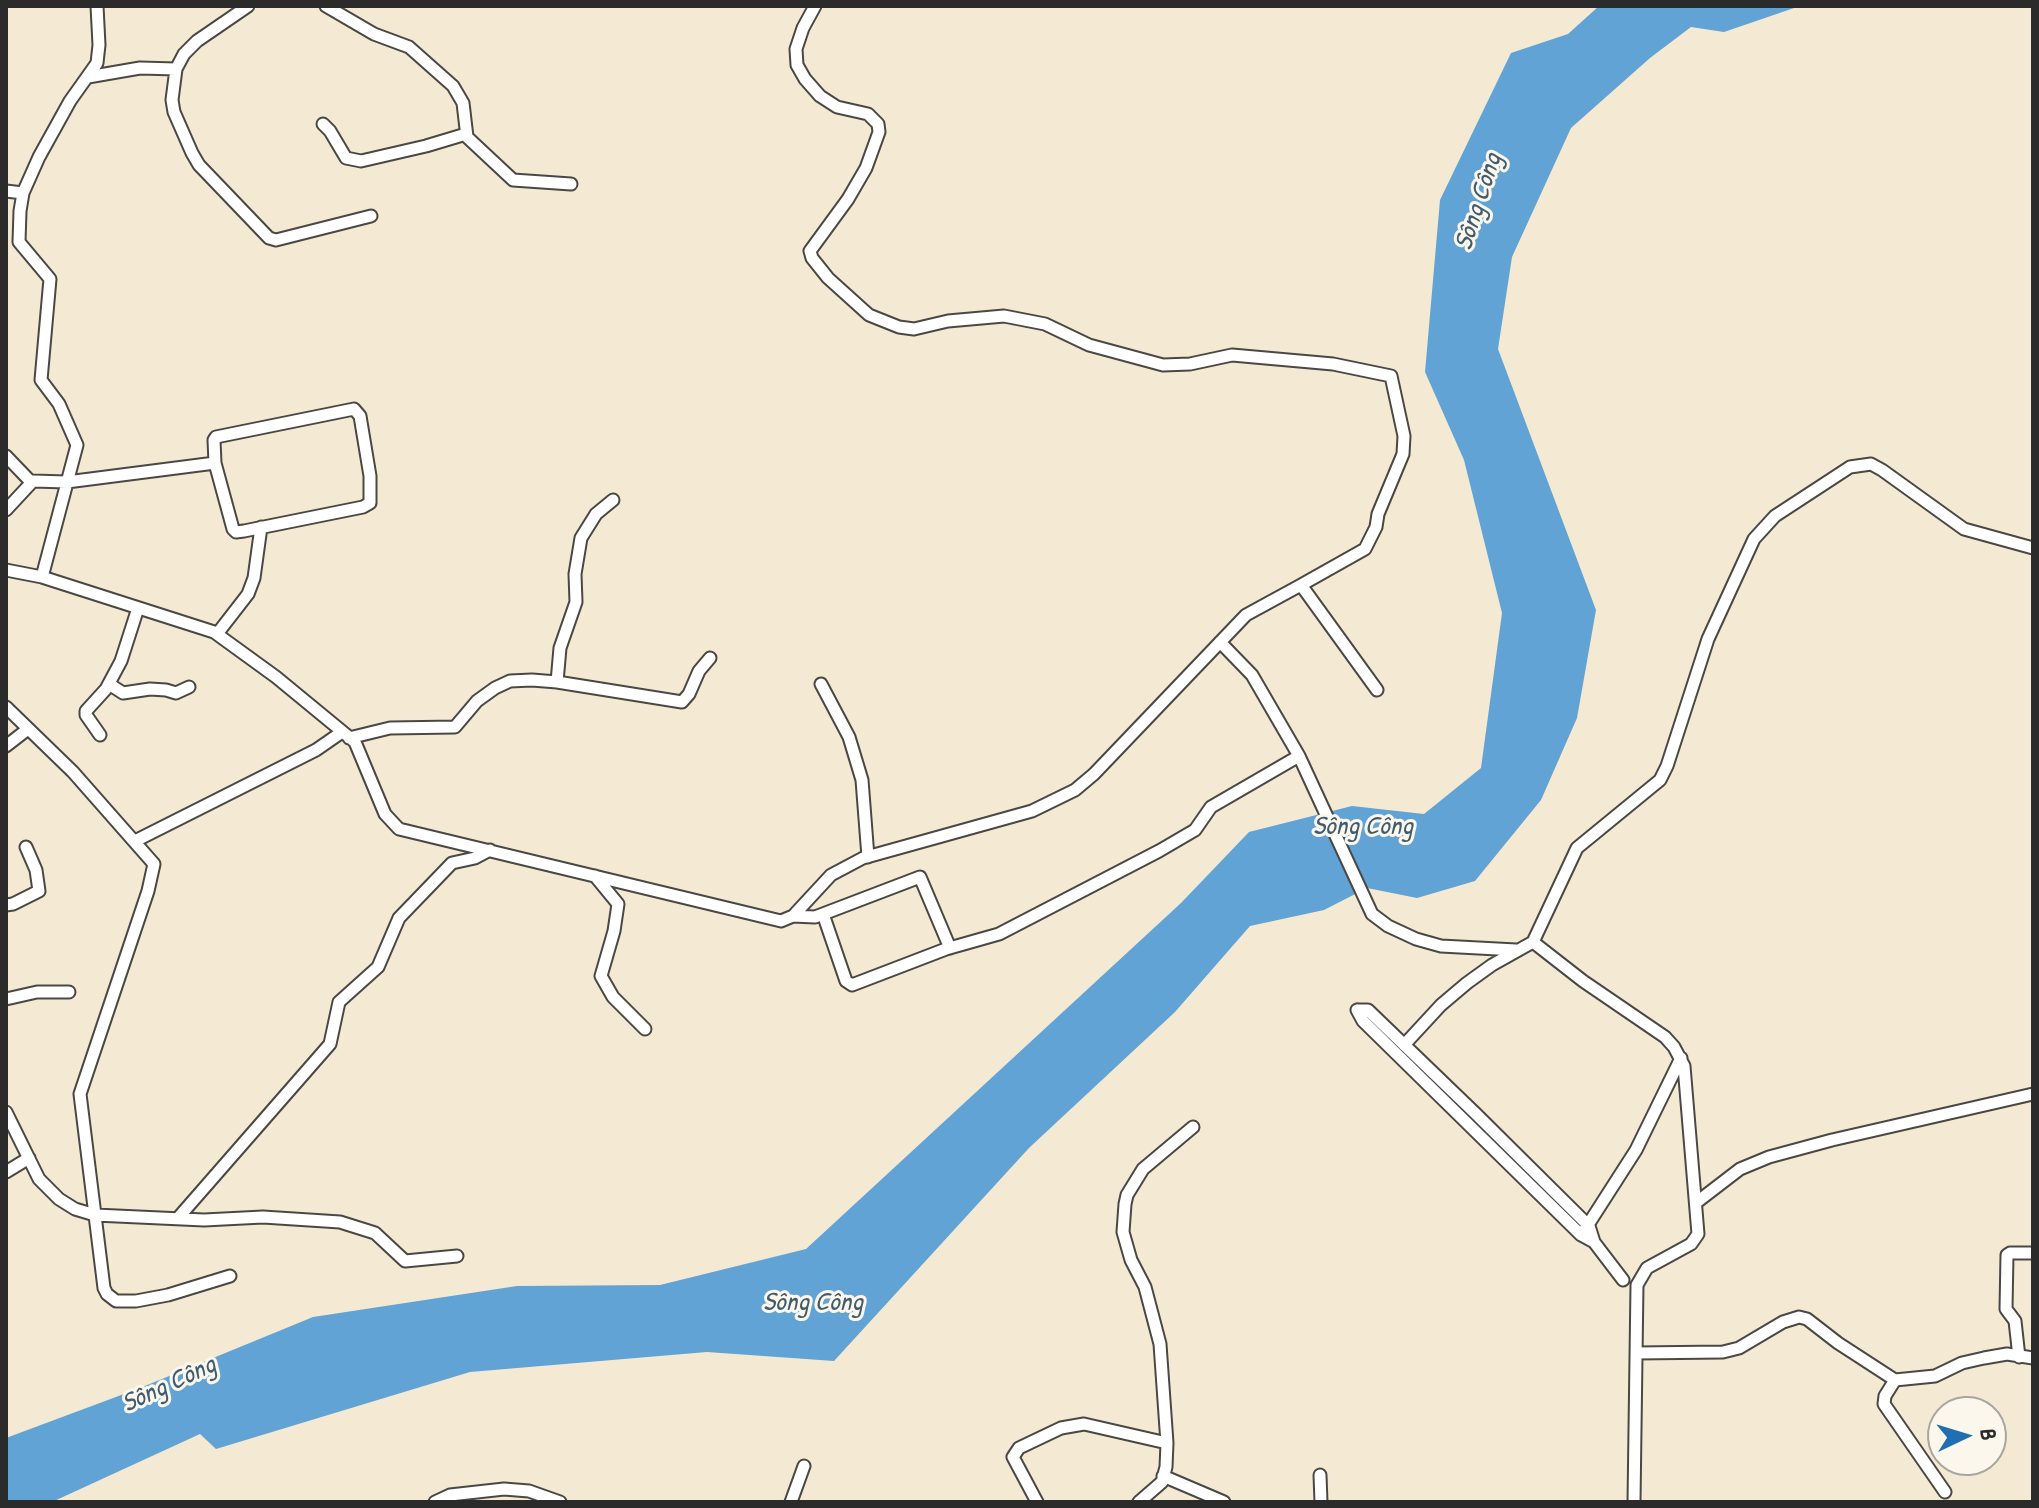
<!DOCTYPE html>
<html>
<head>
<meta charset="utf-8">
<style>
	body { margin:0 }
	#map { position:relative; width:2039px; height:1508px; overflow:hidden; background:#f4ead3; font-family:"Patrick Hand",sans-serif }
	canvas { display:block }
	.frame { position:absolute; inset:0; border:8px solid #2b2b2b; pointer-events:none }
	.north { position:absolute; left:1927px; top:1396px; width:80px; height:80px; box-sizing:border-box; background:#fbf7ec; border:2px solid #a8a59f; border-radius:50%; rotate:86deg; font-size:22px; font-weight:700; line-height:32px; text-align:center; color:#2b2b2b }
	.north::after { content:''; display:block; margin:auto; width:28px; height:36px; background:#1f6fb2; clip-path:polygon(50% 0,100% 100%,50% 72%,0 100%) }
</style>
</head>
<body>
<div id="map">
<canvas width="2039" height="1508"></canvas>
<div class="frame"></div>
<div class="north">B</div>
</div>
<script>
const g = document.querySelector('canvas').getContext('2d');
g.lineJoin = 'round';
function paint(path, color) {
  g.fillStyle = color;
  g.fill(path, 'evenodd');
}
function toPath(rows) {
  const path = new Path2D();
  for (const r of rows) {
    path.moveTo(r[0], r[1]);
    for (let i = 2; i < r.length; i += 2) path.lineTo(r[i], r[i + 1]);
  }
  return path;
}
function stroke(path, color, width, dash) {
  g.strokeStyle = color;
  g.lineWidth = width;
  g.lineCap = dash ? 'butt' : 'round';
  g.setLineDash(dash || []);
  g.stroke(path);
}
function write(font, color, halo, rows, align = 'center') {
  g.font = font + ' "Patrick Hand",sans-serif';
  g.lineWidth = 6;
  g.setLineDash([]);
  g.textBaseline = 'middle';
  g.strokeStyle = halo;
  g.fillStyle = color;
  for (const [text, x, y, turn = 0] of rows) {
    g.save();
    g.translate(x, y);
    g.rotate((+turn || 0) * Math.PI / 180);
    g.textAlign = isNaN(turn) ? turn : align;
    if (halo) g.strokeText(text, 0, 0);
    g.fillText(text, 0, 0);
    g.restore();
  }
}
const water = toPath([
	[1599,6,1800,6,1724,32,1691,27,1650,58,1571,128,1512,257,1498,349,1596,610,1577,718,1541,800,1475,881,1417,898,1367,888,1324,910,1250,926,1175,1012,1029,1148,834,1361,707,1352,470,1372,216,1449,200,1434,52,1502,6,1502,6,1438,140,1388,313,1317,517,1286,660,1285,806,1249,1181,903,1249,832,1352,806,1424,814,1481,768,1502,613,1464,460,1425,372,1440,200,1511,53,1568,34]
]);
const minor = toPath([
	[248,6,197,41,184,54,176,69,172,100,174,112,192,153,199,165,269,238,276,240,371,216],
	[326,6,374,34,409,47,453,86,463,103,467,137,513,180,571,184],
	[815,6,803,28,796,49,797,65,805,79,820,96,837,107,868,114,878,124,879,132,866,168,848,199,810,251,812,258,828,278,869,315,899,327,914,329,948,321,1004,316,1045,324,1089,345,1163,365,1190,364,1232,355,1333,364,1391,376,1404,436,1403,454,1378,514,1376,527,1365,549,1301,585],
	[88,77,140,68,176,69],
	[323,124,330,131,346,158,361,161,426,146,466,134],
	[6,191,23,193],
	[354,409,360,416,370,476,370,503,363,507,244,531,236,532,233,529,215,463,214,440,216,437,354,409],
	[6,456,31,482],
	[6,510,33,481,67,482,215,463],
	[6,570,42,577,214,632,276,677,355,742,385,814,399,829,781,921,793,916,831,875,863,858,1032,811,1075,790,1094,774,1246,615,1301,585,1377,690],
	[42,577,77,445,59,404,41,380,50,279,19,242,20,211,23,193,39,157,70,101,97,63,99,45,97,6],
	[217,634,248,594,254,578,261,527],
	[557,682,560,648,576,602,575,574,581,538,596,514,613,500],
	[109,684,123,693,150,689,166,690,176,693,189,687],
	[821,684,849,737,862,780,868,857],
	[6,707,73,772,154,864,148,891,80,1094,104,1288,107,1294,116,1301,136,1301,168,1295,230,1276],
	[100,735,86,715,86,711,106,689,121,661,138,608],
	[349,738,390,728,455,727,477,701,495,688,510,681,532,680,557,682,682,702,689,694,699,671,710,658],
	[6,746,28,729],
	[1299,756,1372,914,1388,926,1416,939,1441,946,1516,950],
	[135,841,316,750,342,732],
	[595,876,618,904,614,931,601,976,613,997,645,1029],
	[6,905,13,904,39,891,36,870,26,847],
	[823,914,920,877,950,948],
	[793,916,815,917,823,914,846,981,852,985,946,949,999,934,1159,851,1195,830,1211,807,1299,756,1252,675,1220,642],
	[6,999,37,992,69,992],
	[1357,1010,1368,1010,1476,1114,1589,1226,1594,1242,1581,1235,1363,1021,1357,1010],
	[1404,1045,1441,1005,1467,983,1492,965,1533,942],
	[6,1112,39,1179,59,1199,75,1209,95,1215,204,1220,263,1217,340,1222,375,1233,405,1261,457,1256],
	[6,1172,29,1158],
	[1697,1202,1740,1169,1769,1157,1832,1140,2033,1094],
	[178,1218,330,1044,339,1002,378,967,399,918,452,863,475,858,490,850],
	[1584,1231,1636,1150,1681,1058],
	[1594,1242,1623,1280],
	[1636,1353,1723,1352,1739,1348,1783,1322,1799,1317,1807,1319,1838,1343,1895,1380,1935,1376,1962,1363,1984,1358,2007,1354,2033,1358],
	[2019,1357,2015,1321,2006,1309,2007,1255,2010,1253,2033,1253],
	[1895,1380,1885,1396,1884,1404,1945,1492],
	[1320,1475,1321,1502],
	[1163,1476,1224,1502],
	[435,1502,450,1495,504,1489,529,1491,560,1502],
	[791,1502,804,1466],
	[1037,1502,1013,1457,1019,1448,1061,1428,1084,1424,1167,1443],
	[1139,1502,1162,1482,1166,1467,1167,1443,1160,1344,1145,1287,1131,1260,1123,1232,1125,1204,1127,1195,1143,1169,1193,1127],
	[1634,1502,1637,1285,1647,1268,1691,1244,1698,1234,1684,1066,1674,1047,1665,1037,1583,981,1533,942,1577,848,1660,780,1667,766,1708,639,1754,539,1775,516,1850,467,1871,464,1882,470,1964,529,2033,548]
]);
const waterNames = [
	["Sông Công",1479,202,-72],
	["Sông Công",1363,827],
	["Sông Công",813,1303],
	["Sông Công",169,1385,-25]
];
paint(water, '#61a3d5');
stroke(minor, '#494844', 15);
stroke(minor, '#fff', 11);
write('italic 26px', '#415b6f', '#fbf7ec', waterNames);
</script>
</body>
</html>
